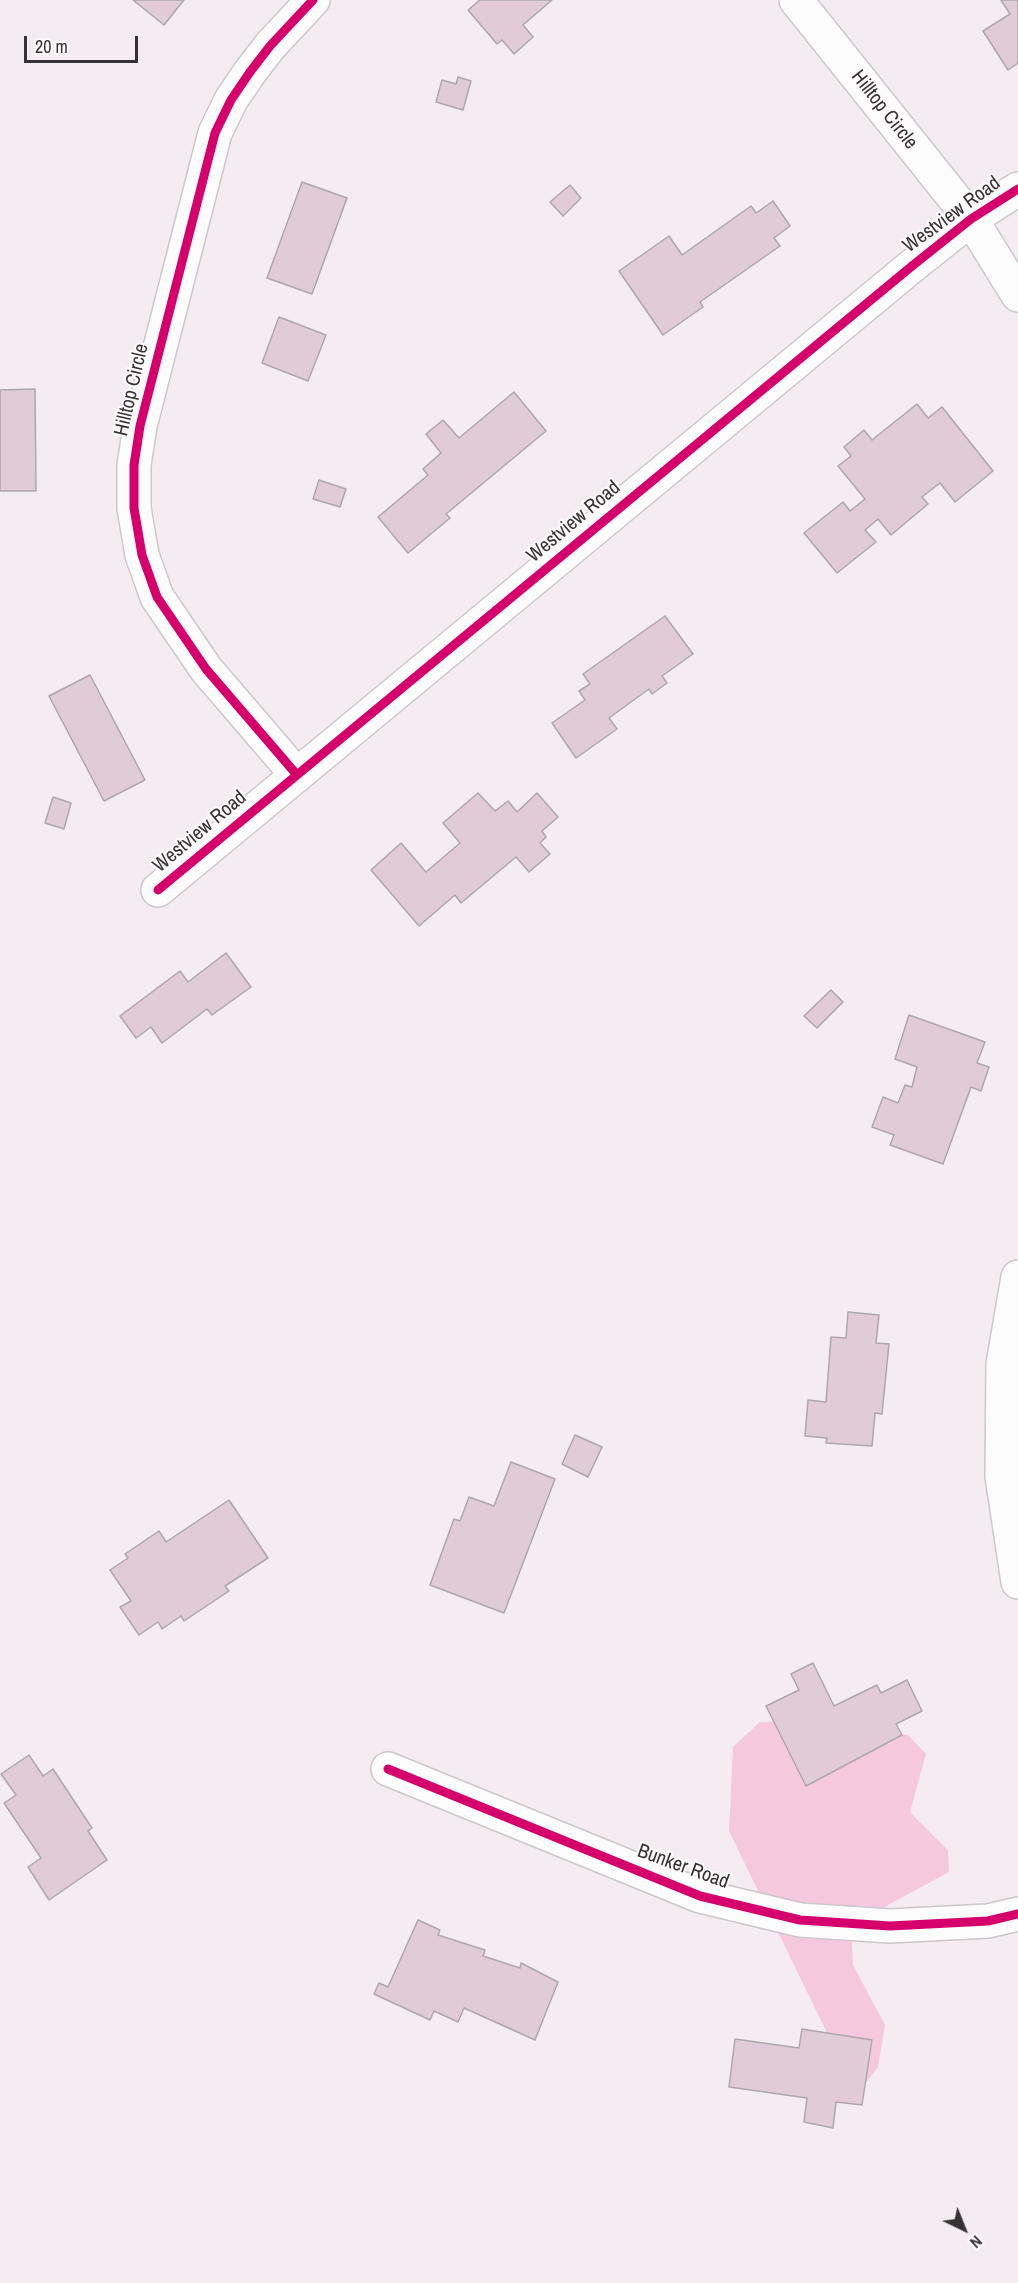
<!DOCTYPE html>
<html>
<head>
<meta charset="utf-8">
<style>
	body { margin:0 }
	#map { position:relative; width:1018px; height:2283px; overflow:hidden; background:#f4ecf0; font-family:"Archivo Narrow",sans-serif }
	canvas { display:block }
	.north { position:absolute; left:934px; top:2199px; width:60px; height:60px; -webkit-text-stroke:4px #fdfafc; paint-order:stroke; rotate:137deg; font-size:16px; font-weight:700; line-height:24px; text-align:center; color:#373234 }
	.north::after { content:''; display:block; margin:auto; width:21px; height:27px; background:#373234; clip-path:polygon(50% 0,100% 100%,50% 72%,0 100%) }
	.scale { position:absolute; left:24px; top:36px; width:114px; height:27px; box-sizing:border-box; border:3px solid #373234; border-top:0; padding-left:8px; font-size:18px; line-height:21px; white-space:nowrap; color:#373234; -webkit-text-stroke:4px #fdfafc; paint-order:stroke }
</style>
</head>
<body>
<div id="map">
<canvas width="1018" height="2283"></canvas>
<div class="north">N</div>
<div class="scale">20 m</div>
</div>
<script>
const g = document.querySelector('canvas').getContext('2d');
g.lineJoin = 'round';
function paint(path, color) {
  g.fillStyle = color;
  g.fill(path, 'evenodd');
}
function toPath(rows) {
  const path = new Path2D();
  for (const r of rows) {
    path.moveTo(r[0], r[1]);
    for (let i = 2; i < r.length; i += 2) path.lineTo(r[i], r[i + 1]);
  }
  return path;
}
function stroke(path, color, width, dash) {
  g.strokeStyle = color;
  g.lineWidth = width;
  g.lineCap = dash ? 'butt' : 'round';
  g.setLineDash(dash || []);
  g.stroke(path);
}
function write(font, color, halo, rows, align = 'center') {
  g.font = font + ' "Archivo Narrow",sans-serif';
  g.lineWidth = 4.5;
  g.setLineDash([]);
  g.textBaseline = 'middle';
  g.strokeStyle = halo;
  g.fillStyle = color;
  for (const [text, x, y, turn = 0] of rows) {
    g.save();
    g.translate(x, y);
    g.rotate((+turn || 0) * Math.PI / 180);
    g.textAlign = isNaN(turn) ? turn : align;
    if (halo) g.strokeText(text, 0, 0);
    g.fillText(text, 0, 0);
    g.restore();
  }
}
const green = toPath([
	[808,1720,908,1735,926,1754,910,1812,948,1850,949,1872,851,1925,853,1965,885,2025,878,2067,850,2104,838,2100,828,2035,729,1831,733,1747,760,1722]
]);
const building = toPath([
	[133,0,184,0,164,25,133,0],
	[480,0,552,0,523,25,533,37,514,54,502,40,497,44,468,10,480,0],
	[1001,0,1018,0,1018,63,1008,70,983,31,1010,14,1001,0],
	[458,77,471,81,463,110,436,102,442,80,456,84,458,77],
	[302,182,347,198,312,294,267,278,302,182],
	[570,185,581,198,563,216,550,202,570,185],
	[773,201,790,226,774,238,780,246,700,302,703,307,663,335,619,271,669,236,682,255,751,206,756,213,773,201],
	[279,317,326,335,308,381,262,363,279,317],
	[35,389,36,491,0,491,0,390,35,389],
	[514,392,546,431,446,514,450,518,408,553,378,517,428,475,423,469,441,453,426,434,443,420,459,438,514,392],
	[917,404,928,418,942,407,993,471,955,502,940,483,922,497,928,504,891,535,878,519,865,530,876,542,837,573,804,533,843,502,850,511,865,499,838,466,851,456,844,447,864,430,872,440,917,404],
	[319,480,346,489,340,507,313,499,319,480],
	[665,616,693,654,662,676,667,683,652,694,649,689,609,718,617,729,576,758,552,723,585,700,579,691,590,684,583,674,665,616],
	[90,675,145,780,104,801,49,696,90,675],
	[478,793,495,811,508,801,517,812,537,793,558,817,542,831,546,837,540,843,550,854,529,872,516,857,461,903,455,895,419,926,371,870,401,843,426,872,460,843,443,823,478,793],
	[53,797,71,803,64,829,45,823,53,797],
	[226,953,251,987,212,1015,207,1009,162,1043,151,1027,136,1038,120,1016,180,971,188,982,226,953],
	[831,990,843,1002,817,1028,804,1016,831,990],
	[909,1015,985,1042,977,1063,989,1067,981,1091,971,1087,943,1164,890,1145,894,1135,872,1127,883,1097,898,1103,905,1085,912,1087,917,1067,895,1059,909,1015],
	[848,1312,879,1315,876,1343,889,1344,882,1414,875,1413,872,1446,826,1443,827,1438,805,1436,808,1400,826,1402,831,1337,846,1338,848,1312],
	[575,1435,602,1447,588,1477,562,1464,575,1435],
	[511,1462,555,1479,504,1613,430,1585,454,1519,460,1521,469,1497,494,1506,511,1462],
	[229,1500,268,1558,225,1586,229,1591,184,1621,181,1616,162,1629,158,1622,139,1635,120,1607,131,1601,110,1570,128,1558,125,1554,159,1531,166,1542,229,1500],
	[813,1663,834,1706,877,1685,881,1693,907,1680,922,1711,896,1724,902,1735,806,1786,766,1706,799,1690,791,1674,813,1663],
	[29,1755,43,1776,53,1769,92,1828,88,1831,107,1860,49,1900,28,1867,41,1858,4,1803,16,1795,1,1774,29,1755],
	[418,1920,440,1930,438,1935,485,1950,483,1956,520,1968,521,1963,558,1982,535,2040,464,2008,458,2022,434,2011,430,2020,374,1994,379,1983,388,1987,418,1920],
	[802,2029,872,2040,862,2105,836,2102,833,2128,804,2122,807,2098,729,2087,735,2039,799,2048,802,2029]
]);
const minor = toPath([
	[796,0,971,219,1018,295],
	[297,775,206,669,157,597,142,555,134,508,134,465,140,426,215,133,231,100,250,72,270,46,313,0],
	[158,890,912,266,971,219,1018,189],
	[1018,1277,1003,1364,1002,1476,1018,1582],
	[388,1769,700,1896,800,1920,890,1926,988,1921,1018,1914]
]);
const cycleway = toPath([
	[297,775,206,669,157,597,142,555,134,508,134,465,140,426,215,133,231,100,250,72,270,46,313,0],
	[158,890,912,266,971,219,1018,189],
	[388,1769,700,1896,800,1920,890,1926,988,1921,1018,1914]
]);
const streetNames = [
	["Hilltop Circle",884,110,52],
	["Westview Road",952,215,-36],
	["Hilltop Circle",132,390,-77],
	["Westview Road",574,522,-40],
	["Westview Road",200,832,-40],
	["Bunker Road",683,1867,20]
];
paint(green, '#f6c8de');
paint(building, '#e0cbd6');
stroke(building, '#aea8ab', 1.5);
stroke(minor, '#cdc8ca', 36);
stroke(minor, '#fdfcfd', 33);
stroke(cycleway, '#d6006c', 9);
write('20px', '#373234', '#fdfafc', streetNames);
</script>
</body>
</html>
